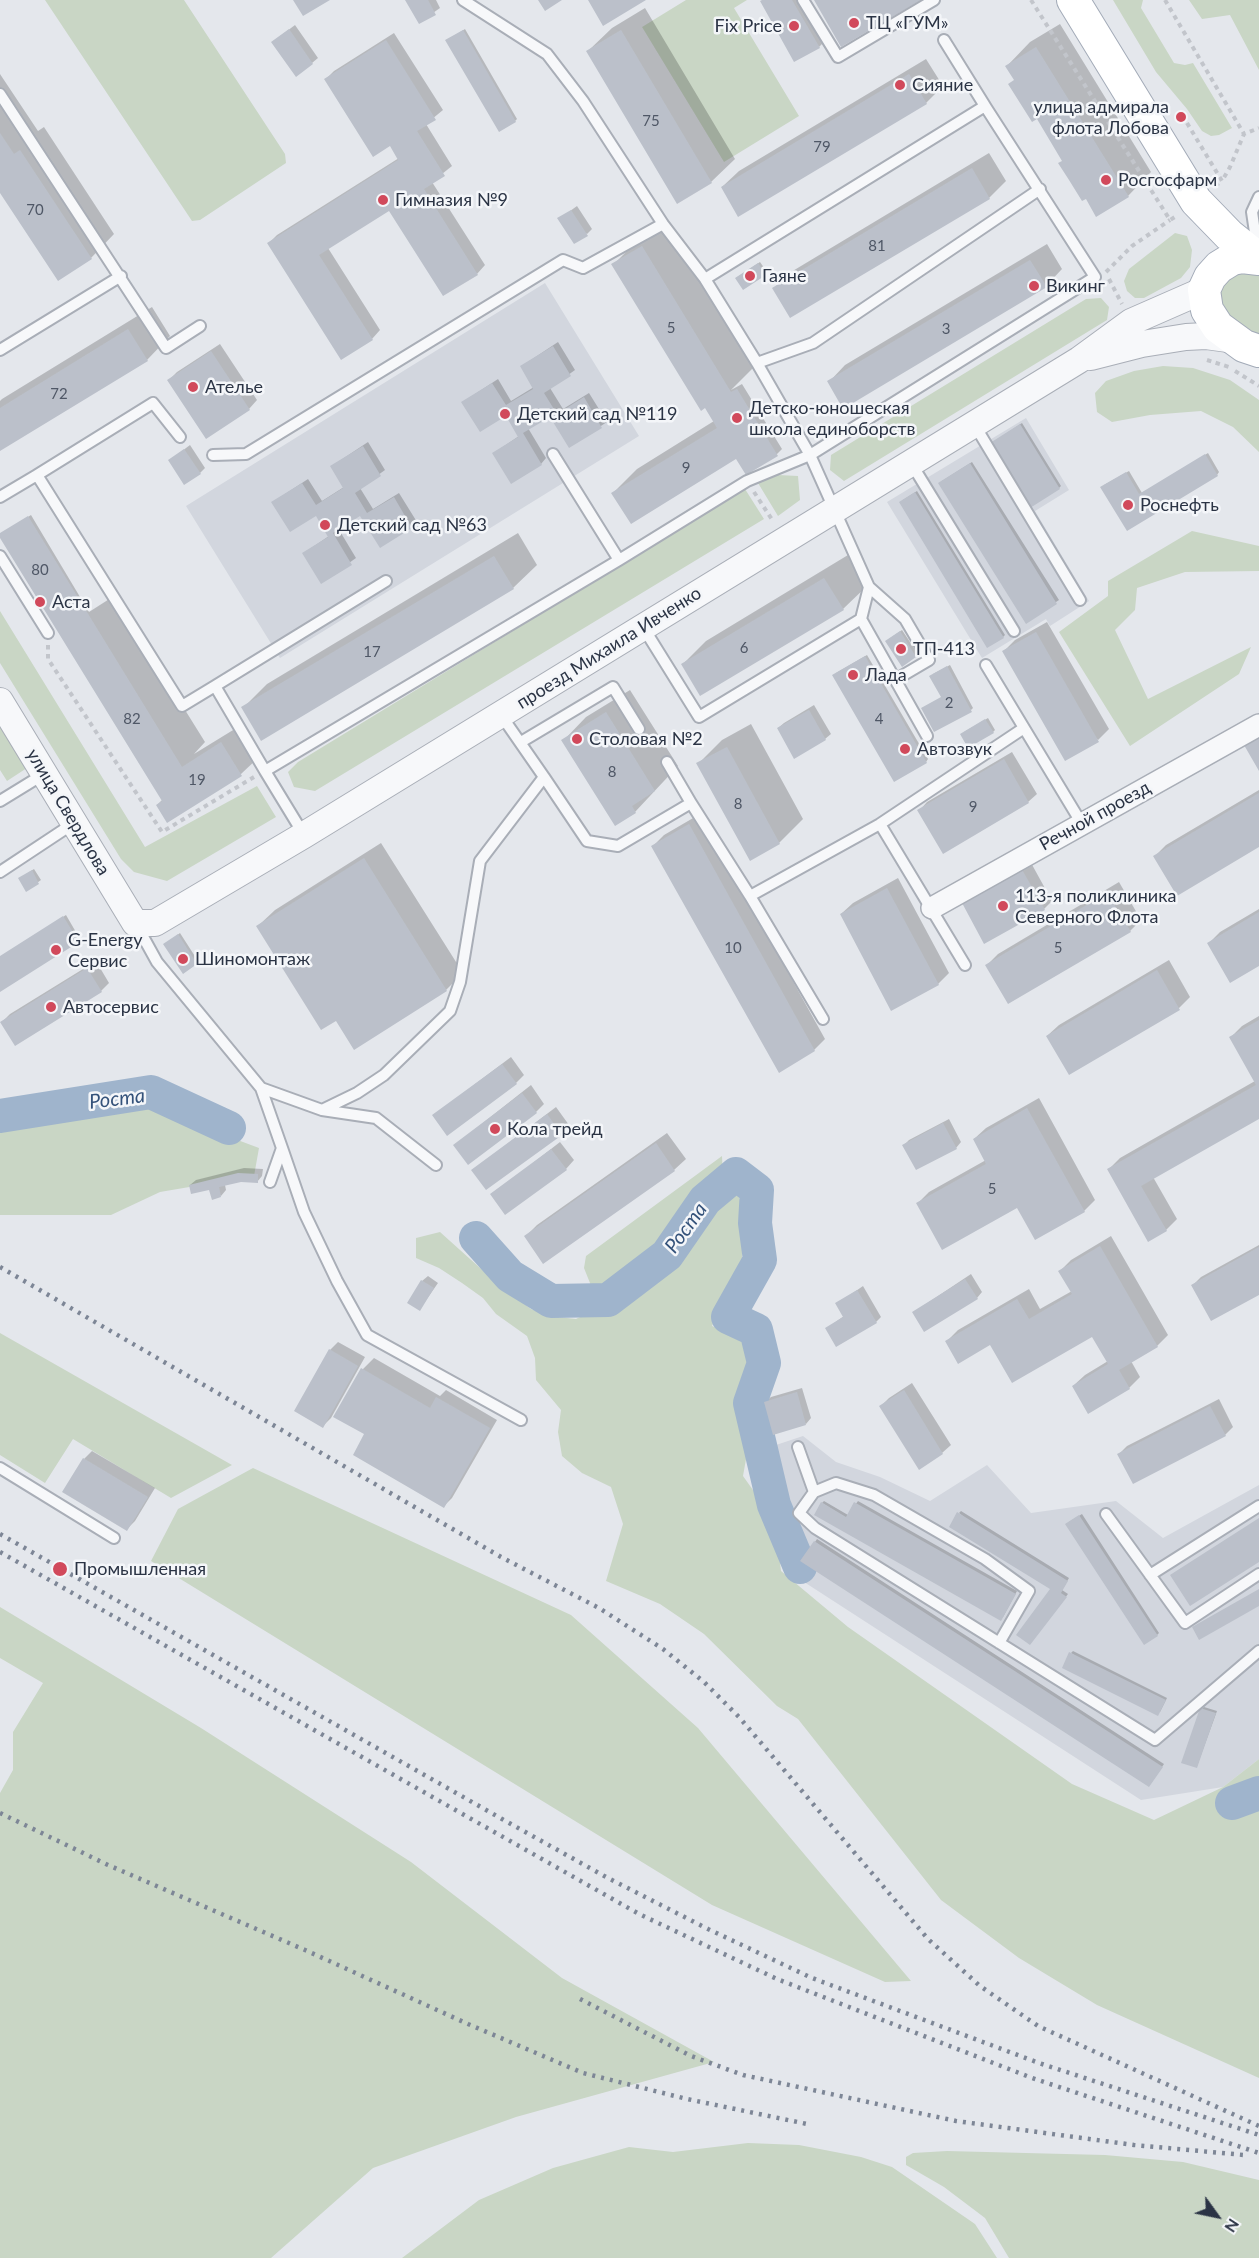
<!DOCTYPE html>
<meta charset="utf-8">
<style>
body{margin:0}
#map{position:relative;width:1259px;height:2258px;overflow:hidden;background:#e4e7ec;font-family:Lato,sans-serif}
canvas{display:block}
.north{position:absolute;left:1187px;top:2186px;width:60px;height:60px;-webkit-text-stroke:4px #f4f6f9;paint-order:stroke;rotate:123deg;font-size:16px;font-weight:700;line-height:24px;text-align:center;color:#2b3445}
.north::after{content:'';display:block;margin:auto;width:21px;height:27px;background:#2b3445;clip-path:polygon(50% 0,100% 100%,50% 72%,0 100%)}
</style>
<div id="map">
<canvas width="1259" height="2258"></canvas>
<div class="north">N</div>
</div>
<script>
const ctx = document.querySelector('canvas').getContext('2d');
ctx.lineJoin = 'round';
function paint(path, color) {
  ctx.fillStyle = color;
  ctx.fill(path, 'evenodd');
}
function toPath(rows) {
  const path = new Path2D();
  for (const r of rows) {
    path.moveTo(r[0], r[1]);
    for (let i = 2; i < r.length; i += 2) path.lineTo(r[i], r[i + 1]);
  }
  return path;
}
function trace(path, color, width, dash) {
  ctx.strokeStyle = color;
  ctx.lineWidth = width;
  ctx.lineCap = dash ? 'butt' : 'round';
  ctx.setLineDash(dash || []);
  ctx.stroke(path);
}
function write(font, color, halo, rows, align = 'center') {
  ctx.font = font + ' Lato,sans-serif';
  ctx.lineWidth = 5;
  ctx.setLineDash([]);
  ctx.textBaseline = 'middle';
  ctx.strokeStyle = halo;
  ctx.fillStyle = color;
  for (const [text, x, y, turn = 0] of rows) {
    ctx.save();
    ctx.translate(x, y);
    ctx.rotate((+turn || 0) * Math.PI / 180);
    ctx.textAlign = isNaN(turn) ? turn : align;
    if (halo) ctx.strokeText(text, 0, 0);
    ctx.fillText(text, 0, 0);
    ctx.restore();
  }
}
paint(toPath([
 [545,283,639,436,280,658,186,506],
 [1026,418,1069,490,1035,511,1089,601,1050,626,1046,619,982,658,887,502],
 [803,1436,836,1462,880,1477,930,1501,987,1465,1031,1513,1116,1501,1163,1538,1259,1485,1259,1759,1223,1787,1141,1800,784,1569,773,1446]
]), '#d2d6de');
paint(toPath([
 [45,0,184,0,285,154,286,163,200,220,192,221],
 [686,0,747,0,734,8,799,116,724,162,642,27],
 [1113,0,1143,0,1141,8,1174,63,1185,65,1193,63,1232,128,1219,135,1211,136,1202,131,1187,109,1156,72],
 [1189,0,1259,0,1259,70,1230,15,1202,19],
 [1175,233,1187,236,1192,250,1190,267,1181,278,1144,298,1135,298,1127,291,1124,281,1129,269],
 [1259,270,1259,340,1220,314,1219,287,1235,271],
 [1101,298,1109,307,1107,320,844,481,830,470,831,455,1086,299],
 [1163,366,1193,368,1230,380,1259,400,1259,452,1233,427,1201,411,1150,415,1112,422,1097,412,1095,393,1106,381,1134,371],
 [778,475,798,476,800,500,778,516,758,483],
 [745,489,764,519,315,791,294,787,288,772,298,762],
 [1192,531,1259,546,1259,571,1185,572,1137,588,1135,610,1115,630,1148,699,1251,647,1239,674,1130,746,1059,632,1108,596,1108,581],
 [0,611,145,847,257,786,276,817,167,881,134,872,121,859,0,663],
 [0,712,33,764,7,781,0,770],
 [120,1096,259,1148,254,1176,160,1192,111,1215,0,1215,0,1121],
 [722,1156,724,1203,738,1189,743,1218,742,1259,712,1326,745,1338,749,1369,740,1393,751,1431,743,1476,775,1521,781,1571,848,1627,1072,1784,1154,1820,1223,1787,1259,1759,1259,2078,1097,2005,1019,1958,941,1900,798,1719,777,1706,704,1634,660,1604,606,1581,623,1524,611,1487,582,1473,562,1456,558,1432,561,1410,536,1380,535,1358,527,1336,496,1314,483,1298,462,1283,439,1268,416,1258,416,1238,440,1232,499,1285,531,1309,549,1316,576,1319,588,1313,593,1303,592,1288,584,1268,586,1256],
 [0,1333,232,1465,171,1498,73,1439,45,1483,0,1455],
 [253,1468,571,1615,698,1728,911,1981,885,1982,712,1905,151,1561,178,1509],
 [0,1607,201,1728,411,1862,562,1978,714,2062,516,2117,373,2168,271,2258,0,2258,0,1793,13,1770,13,1732,43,1683,0,1658],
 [748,2143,799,2145,861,2157,892,2167,975,2224,997,2258,402,2258,479,2200,553,2168,629,2147,673,2152],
 [947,2151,1105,2155,1183,2162,1259,2180,1259,2258,1009,2258,985,2218,944,2187,906,2165,906,2157,913,2153]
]), '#c9d6c5');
paint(toPath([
 [407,0,436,0,440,8,420,22],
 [763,0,805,0,827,39,819,47],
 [645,8,735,159,711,182,588,51,612,28],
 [1060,24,1151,172,1128,196,1086,197,1007,66,1030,42],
 [295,25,318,58,312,63,279,37],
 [465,29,517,119,515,121,449,39],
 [394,33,443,110,426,124,452,166,432,182,485,265,477,274,390,209,328,248,380,330,372,339,269,243,277,235,399,158,390,144,326,79,334,71],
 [926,59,943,86,926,103,739,215,722,187,739,171],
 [0,74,38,131,44,127,114,234,91,258,0,190],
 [989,153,1006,181,989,198,791,316,774,288,791,272],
 [577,206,592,229,587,234,559,219],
 [666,223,754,367,731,390,742,384,782,449,777,454,736,457,613,493,637,469,714,421,613,265,637,241],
 [1047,244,1062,269,1046,286,829,382,845,365],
 [760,262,767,272,765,274,739,276],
 [152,307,170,336,147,360,0,450,0,401,2,399],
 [558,342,575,370,550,388,563,409,589,393,607,422,570,446,551,414,528,428,546,458,541,464,494,453,519,436,506,414,463,402,498,379,511,401,534,387,522,366],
 [220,344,257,400,249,409,206,437,169,380,177,372],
 [1022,423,1061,486,1059,488,992,443],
 [368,442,385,470,360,488,373,509,399,493,417,522,380,546,361,514,338,528,356,558,322,582,304,553,329,536,316,514,273,502,308,479,322,501,344,487,332,466],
 [190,445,205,468,200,473,170,460],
 [1208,453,1219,472,1217,475,1127,529,1104,485,1129,471,1142,493],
 [972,462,1059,600,1026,622,942,481],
 [917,491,1005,635,1003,637,903,500],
 [31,515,89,612,114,596,205,742,194,754,238,727,258,758,241,774,167,821,157,805,163,799,2,533],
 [518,533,537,565,513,588,243,708,267,684],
 [848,555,867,586,843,609,683,664,706,641],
 [1047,622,1109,729,1098,740,1004,651,1015,640],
 [902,630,918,654,902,664,889,639],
 [867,655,928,759,926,762,836,673],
 [950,665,973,708,971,710,943,697,933,674],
 [630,690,678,766,635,812,563,741,586,717],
 [814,705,831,734,825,739,778,728,784,723],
 [988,718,995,730,993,732,964,732],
 [751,724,803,819,779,843,751,859,698,764,722,740],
 [1012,752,1037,794,1028,802,919,811,927,802],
 [1259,790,1259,846,1155,856,1166,845],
 [700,814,825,1039,814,1050,653,846,664,835],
 [381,843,463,973,446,990,355,1048,337,1019,258,926,275,910],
 [1030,861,1052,901,1044,909,963,902],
 [34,869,41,880,27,890,23,876],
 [898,878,949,973,938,984,841,914,853,903],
 [1119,882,1141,920,1130,931,987,965,998,954],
 [1259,909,1259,964,1209,943,1220,932],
 [66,915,80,939,0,990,0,957],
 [180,933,198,961,196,963,168,942],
 [1169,960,1190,997,1179,1008,1069,1073,1047,1036,1059,1025],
 [96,961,109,983,101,991,2,1022,10,1014],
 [1259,1016,1259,1117,1153,1177,1177,1219,1166,1230,1109,1169,1120,1158,1255,1081,1231,1037,1242,1026],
 [511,1057,524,1075,516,1083,434,1115],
 [531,1085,544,1104,536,1112,455,1145],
 [1039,1098,1095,1200,1084,1211,1018,1206,918,1203,929,1192,986,1160,974,1139,986,1128],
 [556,1107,569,1125,487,1188,473,1170],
 [949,1119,961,1142,956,1148,904,1145,909,1140],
 [667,1133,686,1159,674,1170,544,1262,526,1236,537,1225],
 [560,1142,574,1160,566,1169,492,1195],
 [244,1168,263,1169,262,1176,257,1182,241,1181,225,1185,226,1190,221,1196,210,1189,190,1185,196,1180],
 [1111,1236,1168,1335,1157,1346,1131,1361,1140,1377,1129,1388,1073,1386,1085,1375,1108,1361,1093,1335,990,1343,946,1342,958,1330,1029,1289,1040,1309,1072,1291,1060,1271,1071,1260],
 [1259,1245,1259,1294,1193,1285,1201,1277],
 [971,1274,982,1292,977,1298,914,1312],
 [428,1276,438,1283,420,1309,422,1281],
 [863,1286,881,1317,876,1322,827,1328,844,1316,837,1304],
 [338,1342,365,1357,331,1418,323,1426,330,1350],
 [374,1358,440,1396,446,1390,497,1420,452,1498,444,1506,366,1434,363,1369],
 [912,1383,951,1445,942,1453,881,1406,889,1398],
 [802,1388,811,1418,806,1424,765,1402,771,1397],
 [1219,1399,1233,1427,1225,1435,1119,1454,1127,1446],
 [92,1451,155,1488,135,1521,127,1529,84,1459],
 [824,1501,848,1515,858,1501,1017,1591,1003,1617,822,1503],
 [961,1511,1069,1578,1062,1590,1068,1594,1032,1641,1053,1589,959,1513],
 [1082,1514,1159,1633,1157,1635,1069,1522],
 [817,1539,1164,1764,1151,1783,815,1542],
 [1073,1651,1167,1698,1160,1712,1071,1653],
 [1204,1707,1217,1711,1197,1766,1202,1709]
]), '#0003');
trace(toPath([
 [0,1116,151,1092,229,1128],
 [476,1238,510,1276,551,1301,608,1300,667,1255,705,1200,736,1174,757,1190,755,1223,760,1260,728,1317,756,1330,764,1363,750,1403,774,1505,800,1567],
 [1232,1803,1259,1793]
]), '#9fb4cc', 34);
paint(toPath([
 [293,0,330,0,303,16],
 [405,0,428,0,436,15,419,24],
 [538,0,562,0,545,11],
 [588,0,646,0,603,26],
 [762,0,792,0,820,48,794,62,760,1],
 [814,0,921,0,841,47],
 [289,29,313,64,296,77,271,42],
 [463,30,516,122,499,132,445,40],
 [621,30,712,183,677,204,586,51],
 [386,40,436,120,417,131,445,176,424,189,478,275,443,296,389,211,319,255,373,340,341,360,267,243,398,160,390,146,373,157,324,79],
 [1036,47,1129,197,1096,217,1086,199,1082,201,1069,180,1058,163,1062,161,1037,119,1032,122,1008,84,1014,80,1005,66],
 [909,74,927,104,738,217,721,187],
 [0,133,14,154,20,150,92,259,58,281,0,193],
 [972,168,990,199,790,318,772,288],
 [571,210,588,236,574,244,557,218],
 [642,246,731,392,737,389,778,456,746,475,736,459,631,524,611,493,717,428,705,408,701,411,611,264],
 [1030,260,1047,287,843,409,827,381],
 [758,263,766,275,743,290,735,278],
 [128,329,148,361,0,451,0,408],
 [553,346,571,376,544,393,557,414,584,397,602,428,569,448,550,417,523,433,542,465,511,484,492,453,518,437,506,416,480,432,461,402,492,383,506,405,533,389,520,366],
 [211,351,250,410,206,439,167,380],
 [1020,424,1060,489,1030,508,990,443],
 [363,446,381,476,355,493,367,513,394,497,412,528,380,548,360,516,333,533,352,565,321,584,302,553,328,537,316,516,290,532,271,502,302,483,316,505,343,488,330,466],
 [184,449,201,474,184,485,168,460],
 [1205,454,1218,476,1127,531,1100,487,1126,472,1139,494],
 [970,463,1057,604,1026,624,938,483],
 [915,492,1004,638,987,648,899,502],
 [28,516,182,767,221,742,242,776,167,823,156,805,162,801,0,538,0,533],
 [494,556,514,589,261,741,241,707],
 [824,578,844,610,700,696,681,664],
 [900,631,916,657,902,667,885,641],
 [1036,632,1099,742,1065,761,1002,651],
 [865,656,927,763,894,782,832,675],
 [947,666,972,712,934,732,921,708,941,697,929,676],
 [809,710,826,740,794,759,777,728],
 [606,712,655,791,632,806,636,813,615,826,561,740],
 [985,719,994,733,968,748,960,734],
 [1259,736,1259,771,1244,745],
 [727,747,780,844,750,861,696,763],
 [1004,759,1029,803,943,854,917,810],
 [1259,793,1259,847,1177,896,1153,856],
 [689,824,815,1051,779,1073,651,846],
 [364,858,447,991,354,1050,336,1021,321,1030,256,926],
 [1021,868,1045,910,984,944,961,901],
 [32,870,39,884,26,892,18,878],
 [887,888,939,985,891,1011,840,914],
 [1107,893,1131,932,1008,1004,985,965],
 [1259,912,1259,966,1230,983,1207,943],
 [63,916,79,942,0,992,0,956],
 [178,934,197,964,183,974,163,944],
 [87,968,102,992,15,1046,0,1022],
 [1157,970,1180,1010,1069,1075,1046,1036],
 [1259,1020,1259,1119,1141,1186,1167,1231,1148,1242,1107,1169,1256,1085,1229,1037],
 [502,1064,517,1084,447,1136,432,1115],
 [522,1093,537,1113,468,1165,453,1145],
 [1027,1108,1085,1212,1035,1240,1017,1208,942,1250,916,1203,986,1164,973,1139],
 [547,1114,562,1135,486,1190,471,1170],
 [943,1123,957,1149,916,1170,902,1145],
 [656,1143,675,1171,543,1264,524,1236],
 [551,1149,567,1170,505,1215,490,1194],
 [238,1173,258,1174,258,1183,241,1182,219,1187,221,1197,212,1200,209,1190,191,1194,189,1185],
 [1100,1246,1158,1347,1119,1370,1130,1389,1088,1414,1072,1386,1108,1364,1092,1337,1012,1383,990,1345,958,1364,945,1341,1017,1299,1029,1319,1072,1294,1058,1271],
 [1259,1247,1259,1295,1211,1321,1191,1285],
 [965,1279,978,1299,924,1332,912,1312],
 [421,1280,434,1288,420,1311,407,1303],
 [857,1290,877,1323,836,1347,825,1328,843,1317,835,1303],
 [329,1349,358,1366,323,1428,294,1411],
 [361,1368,430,1408,436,1397,490,1428,444,1508,353,1455,364,1434,333,1417],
 [904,1390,943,1454,919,1470,879,1406],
 [797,1392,806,1425,773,1435,764,1402],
 [1210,1406,1226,1436,1133,1484,1117,1454],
 [83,1458,148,1497,127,1531,62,1492],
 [821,1502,846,1517,854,1502,1016,1594,1001,1621,814,1515],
 [957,1512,1068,1581,1061,1593,1067,1597,1030,1645,1016,1635,1050,1589,949,1527],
 [1079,1515,1158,1636,1144,1645,1065,1524],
 [1259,1518,1259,1562,1190,1606,1170,1575],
 [814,1541,1163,1767,1149,1787,800,1561],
 [1259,1589,1259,1606,1199,1640,1192,1627],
 [1069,1652,1166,1700,1158,1716,1062,1668],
 [1200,1708,1216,1713,1197,1768,1181,1763]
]), '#bbc0ca');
const service = toPath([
 [463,0,547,54,583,101,663,224,705,279,757,363,810,455,1095,277,985,106,705,279],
 [803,0,838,57,934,0],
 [944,40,985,106],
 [0,94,166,348,200,326],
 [1259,197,1252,212,1256,239,1259,245],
 [0,350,121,276],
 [757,363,813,343,1040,189],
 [974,424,1080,600],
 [553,454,619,560],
 [213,455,246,454,563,260,583,268,663,224],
 [911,463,1014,631],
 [37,475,153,403,180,437],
 [0,497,37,475,182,706,215,686,265,771,619,560,747,481,810,455,869,587,861,619,927,736],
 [0,556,48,633],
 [869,587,905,619,929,660,895,680],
 [643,627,699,717,861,619],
 [986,665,1082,824],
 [215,686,386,581],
 [521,742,613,687,639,729],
 [667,762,691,803],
 [265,771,304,835],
 [544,777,587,841,618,846,691,803,750,896,823,1019],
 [0,801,44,774],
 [880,824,1024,728],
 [0,872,74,823],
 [750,896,880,824,965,965],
 [136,924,157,962,261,1088,322,1110,376,1118,436,1165],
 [261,1088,282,1148,270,1182],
 [322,1110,357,1093,384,1075,450,1011,460,982,480,861,544,777,501,715],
 [282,1148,304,1212,337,1281,367,1335,521,1420],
 [798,1447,814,1492,799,1513,815,1528,1155,1740,1259,1651],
 [0,1468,114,1538],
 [814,1492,836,1483,874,1495,985,1559,1029,1591,999,1643],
 [1106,1514,1185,1623,1259,1574],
 [1150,1575,1259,1506]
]);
const minor = toPath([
 [932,908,1259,725]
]);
const tertiary = toPath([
 [1091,357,1142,344,1186,337,1206,336,1235,340],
 [0,701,135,923,155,923,304,835,1079,360,1131,322,1204,290]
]);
const primary = toPath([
 [1073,0,1196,201,1229,235,1259,259],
 [1259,259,1242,257,1232,259,1219,267,1210,277,1204,290,1207,310,1218,327,1244,346,1259,351]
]);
trace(service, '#a9aeb7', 14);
trace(minor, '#a9aeb7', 24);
trace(tertiary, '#a9aeb7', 28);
trace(primary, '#a3abb8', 34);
trace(toPath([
 [1031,0,1170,220,1178,215],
 [1165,0,1244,134],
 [1187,123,1222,181,1230,167,1244,134,1259,128],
 [1215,186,1222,181],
 [1106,272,1132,246,1170,220],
 [1109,279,1122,304],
 [1207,360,1229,367],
 [1235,371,1259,386],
 [754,492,773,521],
 [48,645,48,659,162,832,254,777]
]), '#c2c5cb', 4, [4.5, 4.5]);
trace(service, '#f7f8fa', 10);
trace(minor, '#f7f8fa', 21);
trace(tertiary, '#f7f8fa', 26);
trace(primary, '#fff', 32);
trace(toPath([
 [0,1267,501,1557,599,1608,663,1649,704,1682,739,1717,928,1939,980,1986,1038,2026,1259,2126],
 [0,1534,502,1819,606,1877,708,1929,812,1978,1039,2063,1259,2135],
 [0,1552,639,1914,777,1979,1032,2078,1259,2153],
 [0,1813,108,1865,305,1950,468,2024,583,2073,687,2099,807,2124],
 [580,1999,691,2056,743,2075,956,2121,1134,2145,1244,2155]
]), '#7d8696', 4.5, [3, 6]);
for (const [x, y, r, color] of [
 [854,23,6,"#d1495b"],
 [794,26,6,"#d1495b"],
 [900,85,6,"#d1495b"],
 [1181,117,6,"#d1495b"],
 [1106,180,6,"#d1495b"],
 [383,200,6,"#d1495b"],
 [750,276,6,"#d1495b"],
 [1034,286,6,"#d1495b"],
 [193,387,6,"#d1495b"],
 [505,414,6,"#d1495b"],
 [737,418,6,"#d1495b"],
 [1128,505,6,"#d1495b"],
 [325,525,6,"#d1495b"],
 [40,602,6,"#d1495b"],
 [901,649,6,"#d1495b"],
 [853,675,6,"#d1495b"],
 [577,739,6,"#d1495b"],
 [905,749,6,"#d1495b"],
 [1003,906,6,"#d1495b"],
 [56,950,6,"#d1495b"],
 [183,959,6,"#d1495b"],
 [51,1007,6,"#d1495b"],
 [495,1129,6,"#d1495b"],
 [60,1569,8,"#d1495b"]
]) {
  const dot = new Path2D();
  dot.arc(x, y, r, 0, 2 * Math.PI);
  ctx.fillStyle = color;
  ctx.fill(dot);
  trace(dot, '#f4f6f9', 2);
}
write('15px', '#4f5766', null, [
 ["75",651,121],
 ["79",822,147],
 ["70",35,210],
 ["81",877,246],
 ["5",671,328],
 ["3",946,329],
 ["72",59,394],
 ["9",686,468],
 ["80",40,570],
 ["6",744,648],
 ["17",372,652],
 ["2",949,703],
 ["82",132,719],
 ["4",879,719],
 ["8",612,772],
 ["19",197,780],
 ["8",738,804],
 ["9",973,807],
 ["10",733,948],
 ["5",1058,948],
 ["5",992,1189]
]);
write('18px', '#2b3445', '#f4f6f9', [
 ["ТЦ «ГУМ»",866,23],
 ["Fix Price",782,26,"right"],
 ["Сияние",912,85],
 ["улица адмирала",1169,107,"right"],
 ["флота Лобова",1169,128,"right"],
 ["Росгосфарм",1118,180],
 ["Гимназия №9",395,200],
 ["Гаяне",762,276],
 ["Викинг",1046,286],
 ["Ателье",205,387],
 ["Детско-юношеская",749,408],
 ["школа единоборств",749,429],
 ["Детский сад №119",517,414],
 ["Роснефть",1140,505],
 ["Детский сад №63",337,525],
 ["Аста",52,602],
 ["ТП-413",913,649],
 ["Лада",865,675],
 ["Столовая №2",589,739],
 ["Автозвук",917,749],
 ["113-я поликлиника",1015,896],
 ["Северного Флота",1015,917],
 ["G-Energy",68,940],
 ["Сервис",68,961],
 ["Шиномонтаж",195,959],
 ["Автосервис",63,1007],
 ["Кола трейд",507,1129],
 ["Промышленная",74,1569]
], 'left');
write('18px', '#2b3445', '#f4f6f9', [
 ["проезд Михаила Ивченко",609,648,-32],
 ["улица Свердлова",68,812,59],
 ["Речной проезд",1095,816,-29]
]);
write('italic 20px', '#34527a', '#f4f6f9', [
 ["Роста",117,1099,-7],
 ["Роста",686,1228,-54]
]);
</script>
